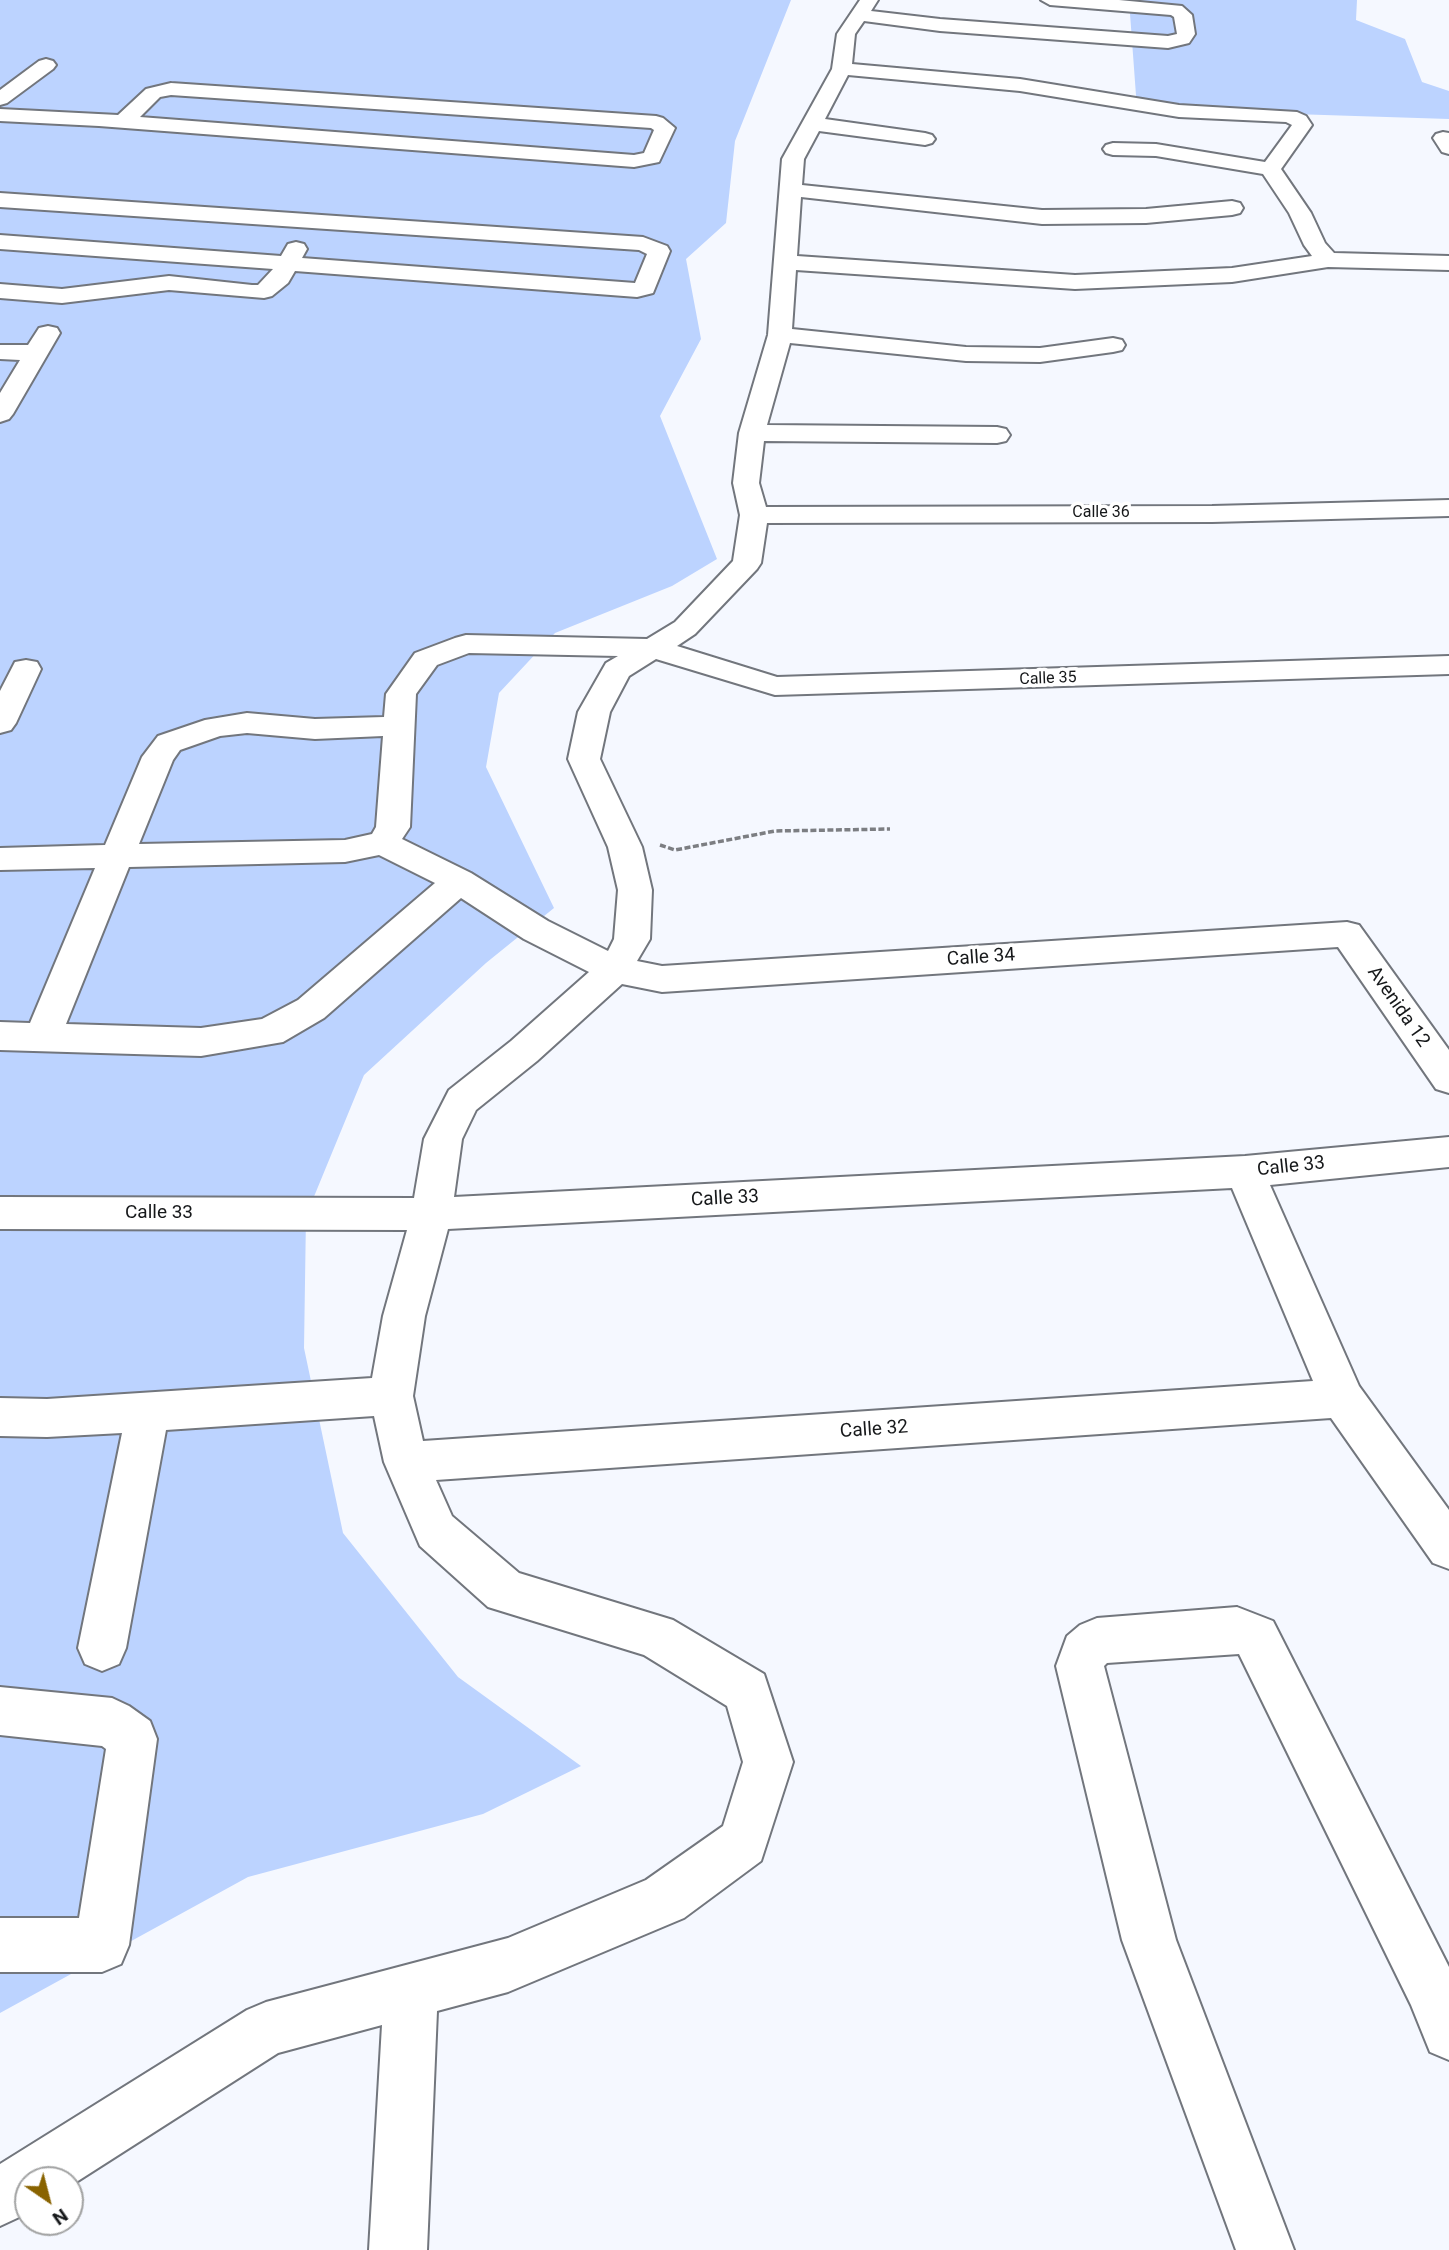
<!DOCTYPE html>
<style>
body{margin:0}
#map{position:relative;width:1449px;height:2250px;overflow:hidden;background:#f5f8ff;font-family:Roboto,sans-serif}
canvas{display:block}
.north{position:absolute;left:14px;top:2166px;width:70px;height:70px;box-sizing:border-box;background:#fff;border:2px solid #a2a3a3;border-radius:50%;rotate:145deg;font-size:19px;font-weight:700;line-height:28px;text-align:center;color:#16181a}
.north::after{content:'';display:block;margin:auto;width:24px;height:32px;background:#896300;clip-path:polygon(50% 0,100% 100%,50% 72%,0 100%)}
</style>
<div id="map">
<canvas width="1449" height="2250"></canvas>
<div class="north">N</div>
</div>
<script>
const ctx = document.querySelector('canvas').getContext('2d');
ctx.lineJoin = 'round';
function paint(path, color) {
  ctx.fillStyle = color;
  ctx.fill(path, 'evenodd');
}
function toPath(rows) {
  const path = new Path2D();
  for (const r of rows) {
    path.moveTo(r[0], r[1]);
    for (let i = 2; i < r.length; i += 2) path.lineTo(r[i], r[i + 1]);
  }
  return path;
}
function trace(path, color, width, dash) {
  ctx.strokeStyle = color;
  ctx.lineWidth = width;
  ctx.lineCap = dash ? 'butt' : 'round';
  ctx.setLineDash(dash || []);
  ctx.stroke(path);
}
function write(font, color, halo, rows, align = 'center') {
  ctx.font = font + ' Roboto,sans-serif';
  ctx.lineWidth = 7;
  ctx.setLineDash([]);
  ctx.textBaseline = 'middle';
  ctx.strokeStyle = halo;
  ctx.fillStyle = color;
  for (const [text, x, y, turn = 0] of rows) {
    ctx.save();
    ctx.translate(x, y);
    ctx.rotate((+turn || 0) * Math.PI / 180);
    ctx.textAlign = isNaN(turn) ? turn : align;
    if (halo) ctx.strokeText(text, 0, 0);
    ctx.fillText(text, 0, 0);
    ctx.restore();
  }
}
paint(toPath([
 [0,0,791,0,735,141,726,223,686,259,701,339,660,416,717,559,672,586,555,633,499,693,486,767,554,908,486,963,364,1075,306,1216,304,1348,343,1533,458,1677,581,1766,483,1814,248,1877,0,2013],
 [1129,0,1357,0,1356,20,1405,39,1422,82,1449,91,1449,119,1137,109]
]), '#bcd3ff');
const minor = toPath([
 [860,0,878,0,871,11,940,19,1168,36,1177,34,1174,17,1171,15,1050,5,1041,0,1119,0,1182,6,1192,15,1195,34,1189,43,1168,48,940,31,864,21,855,34,852,64,1020,79,1179,105,1297,112,1306,116,1312,125,1281,169,1311,213,1325,243,1334,253,1449,256,1449,270,1328,267,1232,282,1075,289,796,270,792,329,966,347,1040,348,1113,338,1122,340,1125,345,1122,350,1113,352,1040,362,966,361,790,343,767,425,997,427,1006,429,1010,435,1006,441,997,443,764,441,759,483,766,507,1212,506,1449,500,1449,516,1212,522,767,523,761,563,757,569,695,634,677,646,777,677,1449,656,1449,674,775,695,656,659,629,676,610,712,600,759,642,847,652,890,650,939,637,961,662,966,1347,922,1359,925,1449,1050,1449,1093,1436,1089,1338,947,662,992,622,984,537,1061,476,1110,462,1139,454,1197,1245,1156,1449,1137,1449,1167,1270,1185,1359,1386,1449,1510,1449,1569,1433,1563,1331,1418,436,1480,452,1516,519,1573,673,1620,764,1674,793,1762,761,1861,684,1918,508,1992,437,2011,427,2250,369,2250,382,2025,278,2053,70,2186,70,2180,28,2180,28,2213,0,2226,0,2164,247,2010,266,2002,508,1938,646,1880,723,1826,743,1762,727,1706,644,1655,488,1607,420,1546,384,1462,374,1416,166,1430,126,1648,119,1664,102,1671,85,1664,78,1648,122,1433,47,1437,0,1436,0,1398,47,1399,372,1378,383,1316,407,1230,0,1229,0,1197,414,1198,424,1139,449,1090,511,1041,589,972,524,939,461,898,324,1018,283,1042,201,1056,0,1050,0,1022,30,1023,95,868,0,870,0,848,105,845,142,757,158,736,205,720,247,713,315,719,384,717,386,694,415,653,455,638,466,635,647,639,675,622,733,561,740,515,733,483,739,433,768,335,782,159,832,69,837,34,860,0],
 [848,75,1020,91,1179,117,1286,122,1292,125,1265,162,1156,144,1113,143,1106,145,1103,149,1106,153,1113,155,1156,156,1263,174,1289,213,1304,245,1312,256,1232,268,1075,275,797,256,801,197,1042,224,1146,223,1232,215,1240,213,1243,208,1240,203,1232,201,1146,209,1042,210,802,185,804,159,819,131,925,145,932,143,935,139,932,135,925,133,825,119,848,75],
 [469,653,618,656,606,663,578,712,568,759,608,847,618,890,614,939,608,951,548,921,471,873,402,839,410,827,416,694,437,665,469,653],
 [247,733,315,739,383,736,376,827,372,834,345,840,139,844,173,760,180,750,220,736,247,733],
 [379,855,435,883,298,1000,262,1019,201,1028,66,1024,129,867,345,862,379,855],
 [1232,1188,1313,1381,423,1441,413,1396,425,1316,448,1229,1232,1188],
 [46,59,53,61,56,65,53,69,7,103,0,105,0,90,39,61,46,59],
 [171,83,656,116,663,118,675,128,659,162,634,167,99,126,0,121,0,109,118,115,146,89,171,83],
 [171,95,651,128,654,130,644,153,634,155,140,117,160,97,171,95],
 [1443,132,1449,133,1449,154,1442,152,1433,138,1436,134,1443,132],
 [0,193,643,237,667,246,670,251,653,293,637,297,295,271,288,283,272,296,264,298,169,290,62,303,0,298,0,284,62,289,169,276,252,285,258,285,273,269,0,249,0,235,281,256,288,244,296,242,304,244,307,249,302,258,635,283,647,254,639,250,0,207,0,193],
 [48,326,57,328,60,333,13,414,9,419,0,422,0,393,20,360,0,359,0,345,28,345,39,328,48,326],
 [26,660,37,662,41,669,16,723,11,730,0,733,0,691,15,662,26,660],
 [1237,1607,1273,1621,1449,1967,1449,2060,1430,2052,1411,2005,1239,1654,1107,1663,1104,1666,1176,1940,1294,2250,1236,2250,1122,1940,1056,1666,1067,1636,1080,1625,1097,1618,1237,1607],
 [0,1687,112,1698,129,1706,150,1721,157,1739,129,1945,121,1964,102,1972,0,1972,0,1918,79,1918,106,1749,102,1746,0,1735,0,1687]
]);
trace(minor, '#72767d', 4);
trace(toPath([
 [660,845,675,850,775,831,890,829]
]), '#7c7e82', 3.5, [6, 2.5]);
paint(minor, '#fff');
write('16px', '#16181a', '#fff', [
 ["Calle 36",1101,513],
 ["Calle 35",1048,679,-2]
]);
write('19px', '#16181a', '#fff', [
 ["Calle 34",981,958,-4],
 ["Avenida 12",1398,1007,55],
 ["Calle 33",1291,1167,-6],
 ["Calle 33",725,1199,-3],
 ["Calle 33",159,1213],
 ["Calle 32",874,1430,-4]
]);
</script>
